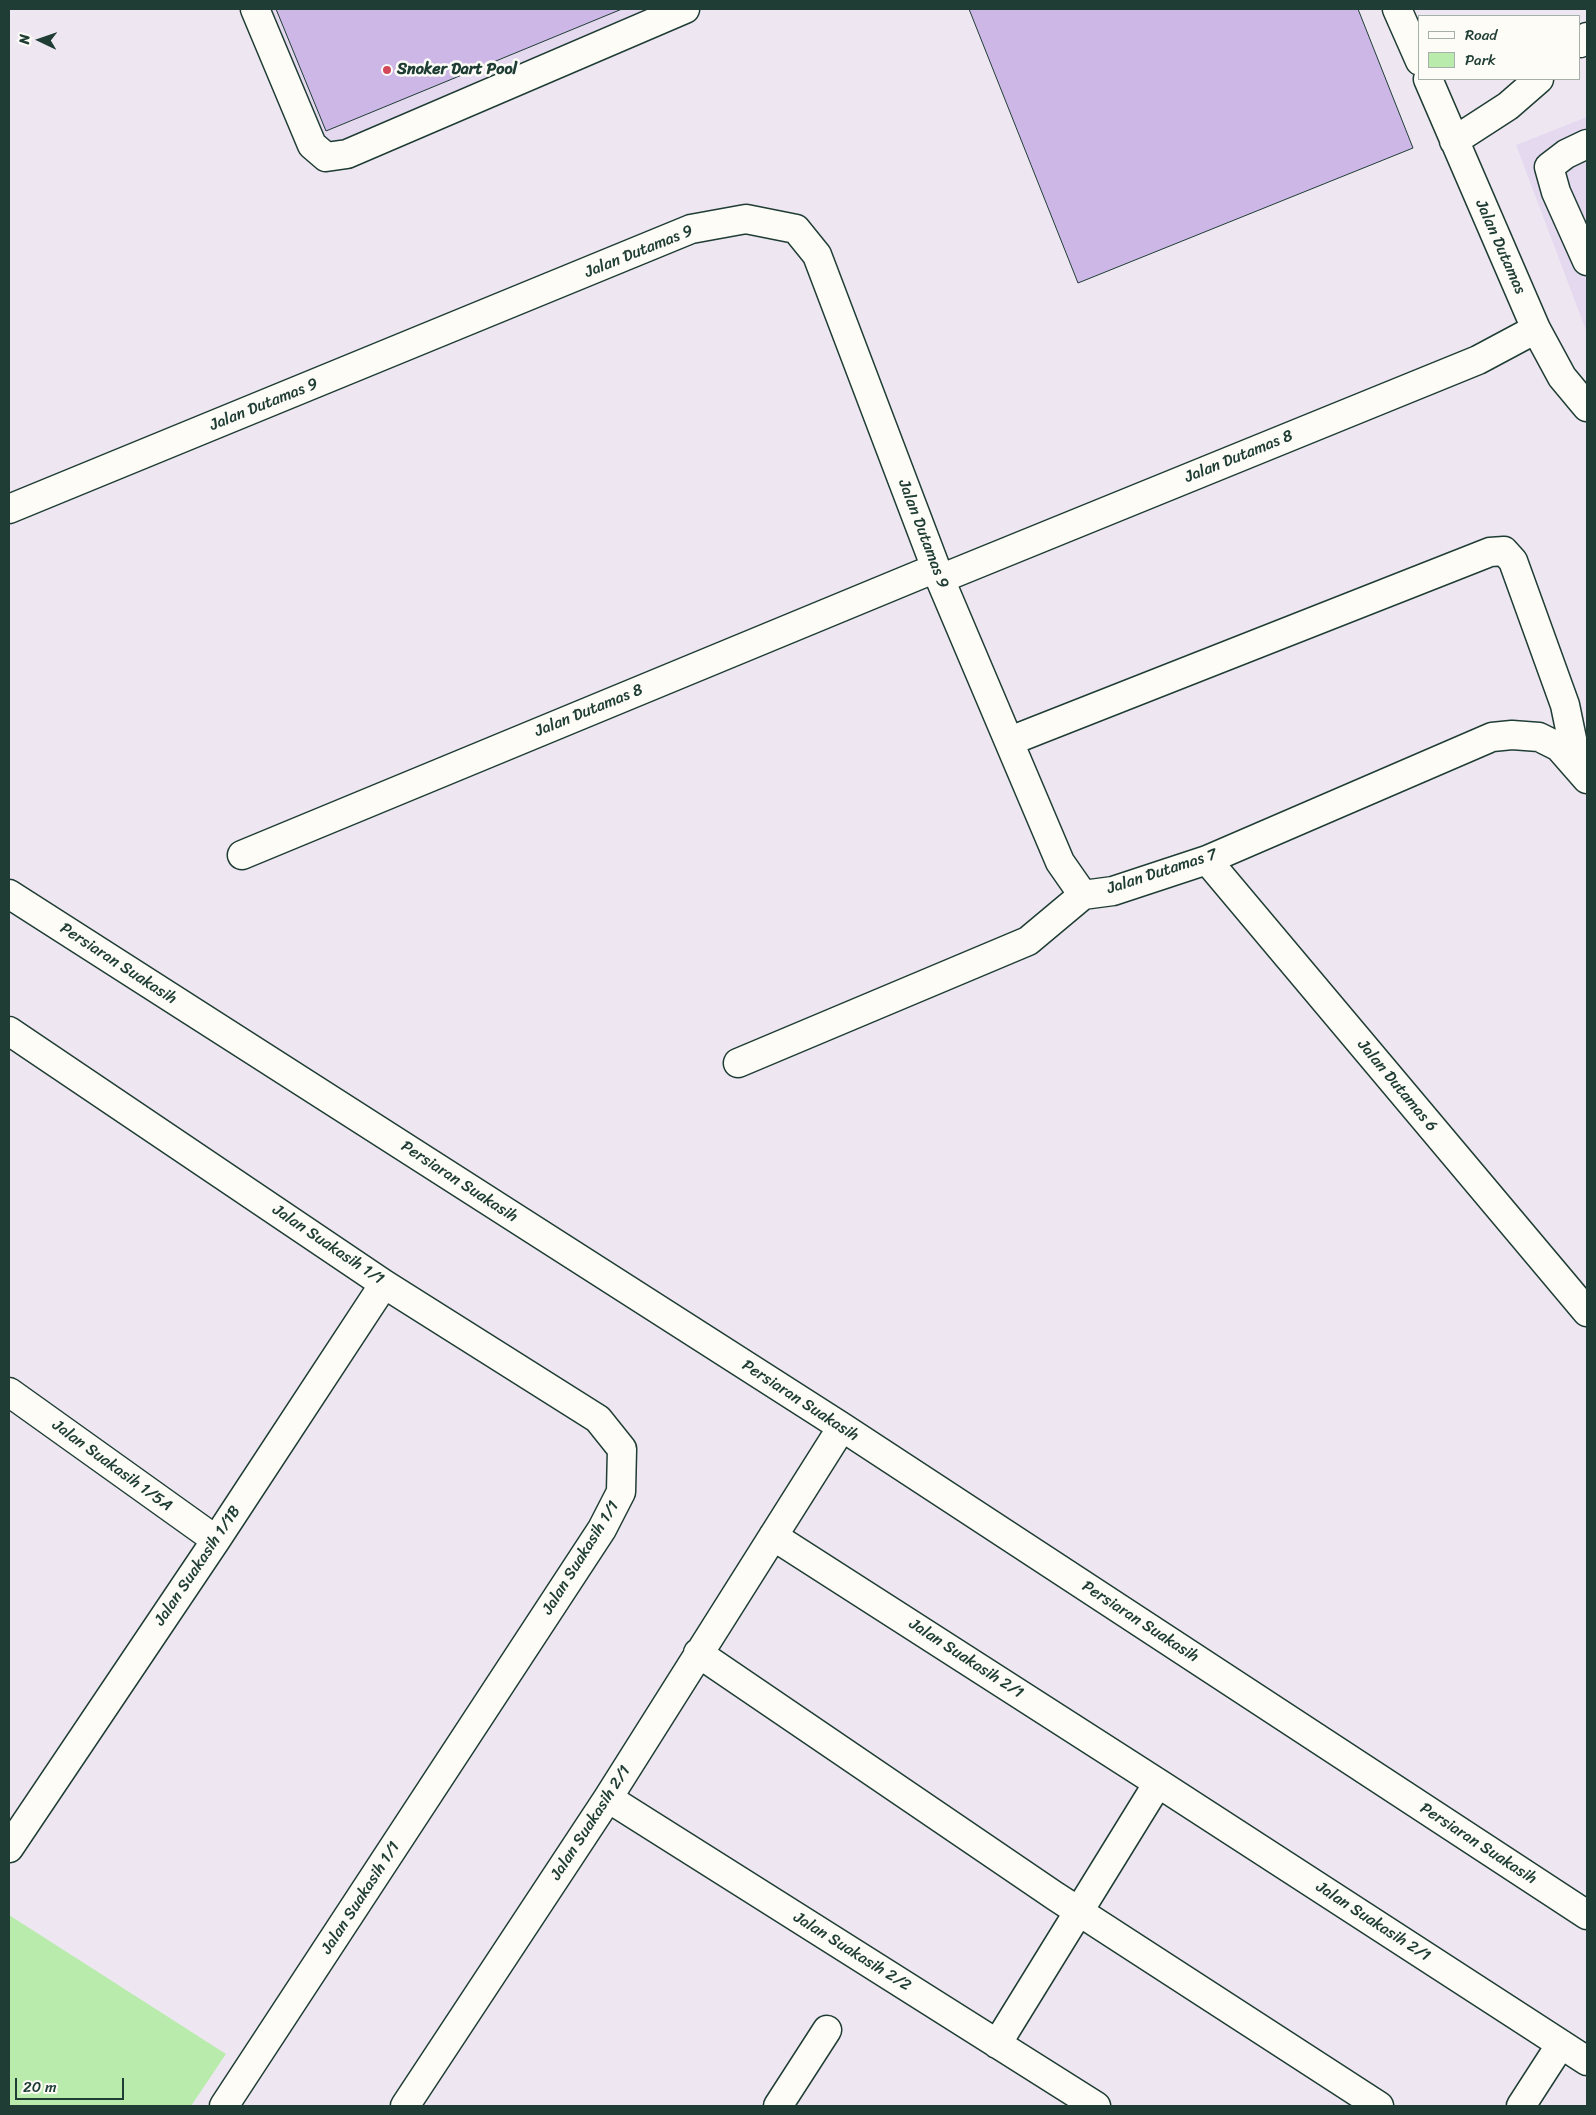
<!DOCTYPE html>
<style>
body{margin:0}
#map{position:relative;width:1596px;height:2115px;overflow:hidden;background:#eee7f2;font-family:Sriracha,sans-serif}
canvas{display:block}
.frame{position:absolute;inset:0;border:10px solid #1f3d34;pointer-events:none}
.legend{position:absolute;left:1418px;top:15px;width:162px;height:65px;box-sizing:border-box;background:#fdfcf7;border:1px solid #a4b0a9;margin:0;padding:6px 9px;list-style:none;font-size:15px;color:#1f3d34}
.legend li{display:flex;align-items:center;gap:10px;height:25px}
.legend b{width:25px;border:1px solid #a4b0a9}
.north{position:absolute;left:15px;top:15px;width:50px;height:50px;-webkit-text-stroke:4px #fdfcf7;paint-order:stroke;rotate:273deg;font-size:14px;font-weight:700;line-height:20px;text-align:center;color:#1f3d34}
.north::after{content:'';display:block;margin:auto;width:18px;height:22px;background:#1f3d34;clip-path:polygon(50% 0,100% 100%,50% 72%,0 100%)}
.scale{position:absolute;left:15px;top:2078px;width:109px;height:22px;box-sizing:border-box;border:2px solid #1f3d34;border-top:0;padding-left:6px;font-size:15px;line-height:18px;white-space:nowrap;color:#1f3d34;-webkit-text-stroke:4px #fdfcf7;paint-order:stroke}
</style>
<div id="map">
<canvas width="1596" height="2115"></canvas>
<div class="frame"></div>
<ul class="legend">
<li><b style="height:6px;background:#fdfcf7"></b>Road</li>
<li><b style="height:14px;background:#b9ecac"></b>Park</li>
</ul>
<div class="north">N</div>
<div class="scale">20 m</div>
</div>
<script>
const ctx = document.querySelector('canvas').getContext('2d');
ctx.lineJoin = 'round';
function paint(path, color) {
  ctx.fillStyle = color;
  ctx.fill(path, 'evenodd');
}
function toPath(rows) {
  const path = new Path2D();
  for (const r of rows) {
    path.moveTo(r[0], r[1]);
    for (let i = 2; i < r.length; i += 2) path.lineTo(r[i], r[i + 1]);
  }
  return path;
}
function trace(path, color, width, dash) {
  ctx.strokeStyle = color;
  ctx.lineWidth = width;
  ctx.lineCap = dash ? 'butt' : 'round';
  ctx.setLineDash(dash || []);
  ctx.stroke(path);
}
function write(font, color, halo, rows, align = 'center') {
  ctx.font = font + ' Sriracha,sans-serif';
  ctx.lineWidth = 5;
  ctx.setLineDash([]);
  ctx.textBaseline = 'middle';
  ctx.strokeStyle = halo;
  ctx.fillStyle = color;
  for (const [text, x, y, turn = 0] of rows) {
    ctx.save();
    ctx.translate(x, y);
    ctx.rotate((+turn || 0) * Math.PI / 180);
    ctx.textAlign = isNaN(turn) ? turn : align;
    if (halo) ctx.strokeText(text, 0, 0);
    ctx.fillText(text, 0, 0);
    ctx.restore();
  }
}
paint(toPath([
 [268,9,656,9,326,148],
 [1587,117,1587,333,1516,145]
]), '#e4d9ef');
paint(toPath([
 [9,1915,226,2054,191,2106,9,2106]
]), '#b9ecac');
const building = toPath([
 [276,9,622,9,326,131,276,9],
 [969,9,1358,9,1413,148,1078,283,969,9]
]);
paint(building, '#ccb7e7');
trace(building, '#1f3d34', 1);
const minor = toPath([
 [255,9,312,145,326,157,347,154,685,9],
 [1397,9,1420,61],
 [1580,43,1587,37],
 [1428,79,1536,329,1562,377,1587,407],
 [1454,141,1508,106,1539,79],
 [1587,144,1566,154,1549,167,1556,192,1587,261],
 [9,509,691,229,746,219,796,229,817,255,940,579,1060,862,1083,895],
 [940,579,1478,360,1536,329],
 [1010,741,1490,552,1504,551,1513,561,1565,705,1578,768],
 [242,855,936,568],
 [1207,860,1587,1312],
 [9,894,842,1427,1587,1915],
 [9,1031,384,1284,598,1419,622,1449,621,1492,602,1529,224,2106],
 [738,1063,1028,941,1083,895,1113,891,1207,860,1492,737,1512,735,1539,737,1559,747,1587,779],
 [9,1392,216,1540],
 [773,1536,1158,1783,997,2044],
 [698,1653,1055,1896,1379,2106],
 [1158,1783,1587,2061],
 [608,1798,1096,2106],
 [9,1848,216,1540,384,1284],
 [405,2106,608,1798,842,1427],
 [778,2106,827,2030],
 [1521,2106,1561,2044]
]);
trace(minor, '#1f3d34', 31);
trace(minor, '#fdfcf7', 28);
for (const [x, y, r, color] of [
 [387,70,5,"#d1495b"]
]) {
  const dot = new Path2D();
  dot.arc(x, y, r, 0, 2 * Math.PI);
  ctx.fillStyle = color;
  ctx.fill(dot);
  trace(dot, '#fdfcf7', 2);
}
write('bold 16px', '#1f3d34', '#fdfcf7', [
 ["Snoker Dart Pool",397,70]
], 'left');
write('16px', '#1f3d34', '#fdfcf7', [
 ["Jalan Dutamas",1500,247,66],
 ["Jalan Dutamas 9",639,252,-22],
 ["Jalan Dutamas 9",264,405,-22],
 ["Jalan Dutamas 8",1239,457,-22],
 ["Jalan Dutamas 9",923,534,69],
 ["Jalan Dutamas 8",589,711,-22],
 ["Jalan Dutamas 7",1162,872,-18],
 ["Persiaran Suakasih",118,964,33],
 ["Jalan Dutamas 6",1397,1086,50],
 ["Persiaran Suakasih",459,1182,33],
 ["Jalan Suakasih 1/1",328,1245,34],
 ["Persiaran Suakasih",800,1401,33],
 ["Jalan Suakasih 1/5A",112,1466,36],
 ["Jalan Suakasih 1/1",581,1558,-58],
 ["Jalan Suakasih 1/1B",198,1566,-56],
 ["Persiaran Suakasih",1140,1622,33],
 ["Jalan Suakasih 2/1",966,1659,33],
 ["Jalan Suakasih 2/1",591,1823,-57],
 ["Persiaran Suakasih",1478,1844,33],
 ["Jalan Suakasih 1/1",361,1898,-57],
 ["Jalan Suakasih 2/1",1373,1922,33],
 ["Jalan Suakasih 2/2",852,1952,32]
]);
</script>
